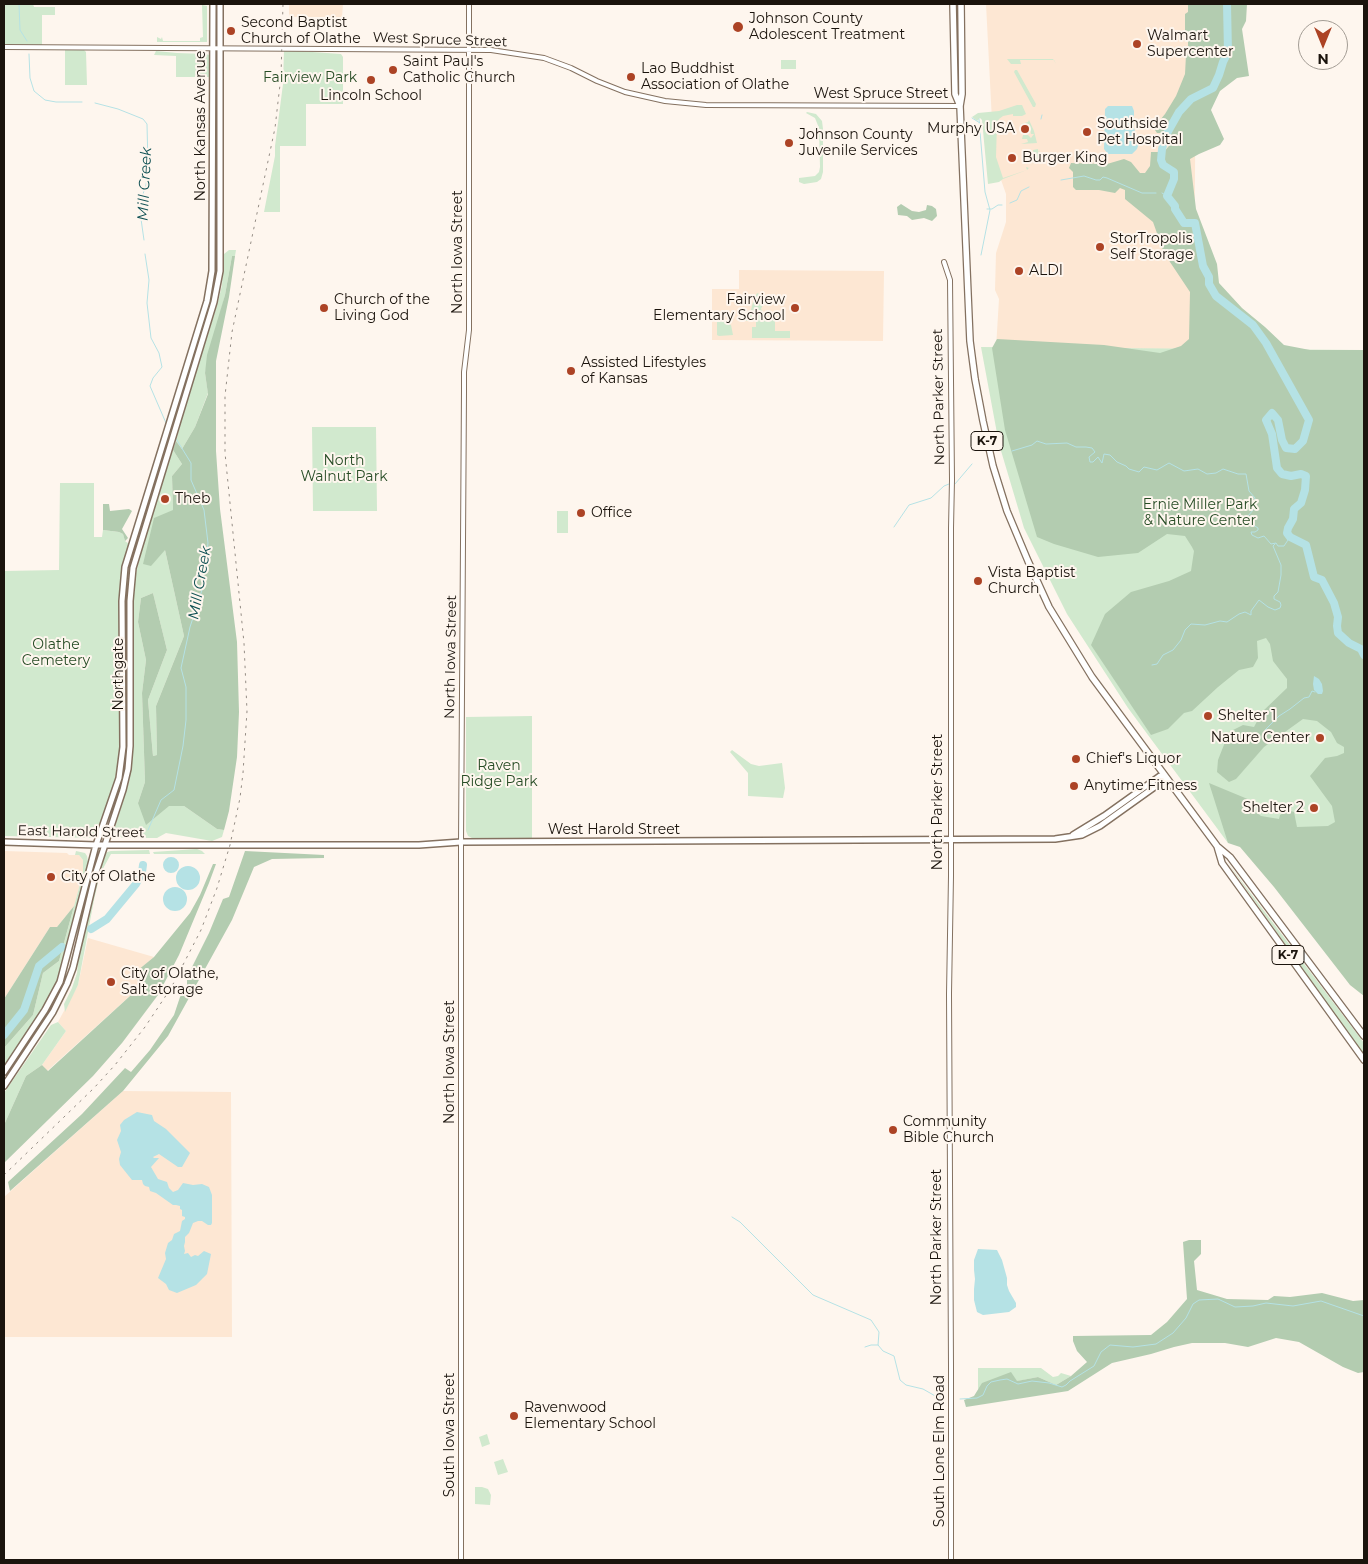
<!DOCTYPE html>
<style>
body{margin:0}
#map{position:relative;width:1368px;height:1564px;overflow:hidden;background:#fef6ee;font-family:Montserrat,sans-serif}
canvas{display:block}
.frame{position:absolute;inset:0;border:5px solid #1b140d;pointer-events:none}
.north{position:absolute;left:1298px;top:20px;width:50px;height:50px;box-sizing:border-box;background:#fef6ee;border:1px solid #a39c94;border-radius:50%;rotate:180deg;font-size:14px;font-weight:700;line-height:20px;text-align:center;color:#1b140d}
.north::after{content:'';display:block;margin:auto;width:18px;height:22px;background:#ac4325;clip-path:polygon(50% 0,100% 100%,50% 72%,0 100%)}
</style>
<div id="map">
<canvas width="1368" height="1564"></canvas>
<div class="frame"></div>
<div class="north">N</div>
</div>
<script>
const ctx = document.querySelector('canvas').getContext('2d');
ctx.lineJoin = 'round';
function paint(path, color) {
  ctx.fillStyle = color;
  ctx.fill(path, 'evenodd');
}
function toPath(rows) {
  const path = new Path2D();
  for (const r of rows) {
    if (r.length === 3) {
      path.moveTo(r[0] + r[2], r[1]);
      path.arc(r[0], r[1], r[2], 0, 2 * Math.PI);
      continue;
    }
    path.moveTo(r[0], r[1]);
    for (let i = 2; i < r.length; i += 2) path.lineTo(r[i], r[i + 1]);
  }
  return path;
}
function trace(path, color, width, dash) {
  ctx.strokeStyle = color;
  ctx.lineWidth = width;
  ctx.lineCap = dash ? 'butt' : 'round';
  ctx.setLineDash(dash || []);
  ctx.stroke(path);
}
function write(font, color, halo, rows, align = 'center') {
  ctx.font = font + ' Montserrat,sans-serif';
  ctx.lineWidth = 4;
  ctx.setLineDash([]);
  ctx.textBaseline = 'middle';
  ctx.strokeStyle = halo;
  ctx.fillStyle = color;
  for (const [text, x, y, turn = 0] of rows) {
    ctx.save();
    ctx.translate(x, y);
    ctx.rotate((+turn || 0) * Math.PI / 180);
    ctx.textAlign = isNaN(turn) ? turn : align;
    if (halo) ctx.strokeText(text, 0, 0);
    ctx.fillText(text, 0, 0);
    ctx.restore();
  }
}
paint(toPath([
 [289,4,343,4,342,17,289,17],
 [986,4,1196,4,1194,349,996,348,999,299,995,290,996,253,1006,222,1006,194,994,160],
 [739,270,884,271,883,341,712,340,712,289,739,289],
 [4,851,67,853,69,855,79,855,83,860,83,873,74,906,57,927,50,927,4,999],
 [88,938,154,957,133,975,142,985,47,1071,42,1065,66,1031,58,1022,78,985],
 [123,1091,231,1092,232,1337,4,1337,4,1197]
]), '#fde7d3');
paint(toPath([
 [4,4,33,4,34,7,55,7,55,15,42,15,42,45,4,44],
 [202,5,207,6,207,42,157,42,157,37,161,39,162,37,163,41,200,41,200,38,203,37],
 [65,50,84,50,86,52,87,85,65,85],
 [284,50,341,54,343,57,343,104,306,104,306,146,280,146,280,212,264,212,275,156,275,146,283,84],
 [156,51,177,53,206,54,209,55,210,58,210,77,176,77,176,56,154,55],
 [1007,59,1053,59,1056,64,1054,60,1020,60,1021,64,1011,64],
 [781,60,796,60,796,69,781,69],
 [1015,70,1017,70,1036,104,1035,107,1033,107,1014,72],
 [1017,105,1022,105,1026,114,1022,116,1013,116,1013,114,1003,116,999,119,997,123,996,157,1003,178,1027,170,1026,167,1029,168,1034,162,1033,161,1035,157,1035,154,1032,158,1034,154,1033,150,1038,149,1039,156,1039,149,1040,156,1027,170,1003,179,999,182,988,184,982,120,980,118,977,121,972,117,978,113,999,111],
 [807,112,816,114,822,121,823,129,823,172,821,179,817,182,804,184,799,182,799,178,815,176,819,172,820,167,819,128,815,118,806,113],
 [1029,120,1034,131,1037,143,1021,144,1028,142,1027,139,1022,139,1023,135,1028,135,1031,138,1034,134,1031,134,1029,124,1021,124,1028,122],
 [229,250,236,250,235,256,232,256,225,295,205,373,208,393,195,427,182,449,176,441,183,414,218,302,222,285,224,254],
 [757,293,766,297,761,309,767,319,775,315,775,331,790,331,790,338,752,338,752,327,756,327,756,321,746,321,746,315,750,314,753,302],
 [717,321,725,321,731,325,733,335,719,336,717,335],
 [981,347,1364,350,1364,842,1228,843,1128,708,1067,614,1024,528,999,444],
 [312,427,376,427,377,511,313,511],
 [173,450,182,464,172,476,173,510,165,550,184,636,156,706,157,755,153,756,148,700,167,650,153,593,141,598,138,622,146,660,142,693,145,782,138,803,184,806,217,829,224,830,222,837,212,841,166,833,157,838,123,838,117,836,114,830,129,782,133,753,133,607,135,578,141,551,170,457],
 [60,483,94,483,94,537,102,537,103,530,119,532,123,534,125,541,129,544,122,570,120,598,119,764,116,779,97,836,94,838,4,836,4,571,59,570],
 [557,511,568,511,568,533,557,533],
 [532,716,532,839,472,838,468,836,466,831,466,717],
 [732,750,751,764,759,766,782,763,785,788,783,798,748,796,748,773,730,752],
 [197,849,202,851,205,854,154,854,153,852],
 [149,850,150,854,111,854,100,874,94,900,78,985,65,1012,64,1004,72,988,77,973,79,955,92,899,104,856,107,852,111,851],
 [76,851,85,853,87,856,88,862,63,966,58,980,45,1007,4,1068,4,1048,33,1015,43,973,59,961,83,873,83,860,79,855,75,855],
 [1227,862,1364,1043,1364,1055,1324,999],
 [58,1022,66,1031,42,1065,26,1076,4,1125,4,1093,51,1025],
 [978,1368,1041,1368,1053,1377,1058,1376,1061,1373,1071,1376,1056,1385,1038,1377,978,1389],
 [487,1434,490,1444,482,1447,479,1437],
 [503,1459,508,1472,498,1475,494,1462],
 [475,1487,482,1487,488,1489,491,1495,490,1505,475,1504]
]), '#d1e9ce');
paint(toPath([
 [1188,4,1247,4,1246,21,1242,29,1249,76,1237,78,1220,91,1211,110,1224,139,1220,145,1199,154,1190,159,1196,209,1217,264,1219,283,1242,308,1265,327,1284,345,1310,350,1364,350,1364,996,1350,985,1274,887,1240,847,1228,843,1209,783,1250,800,1250,808,1261,816,1279,819,1280,815,1288,810,1294,812,1297,827,1328,826,1335,822,1332,806,1310,776,1325,758,1337,756,1344,753,1344,747,1337,743,1331,732,1317,721,1303,719,1264,747,1236,779,1229,782,1217,772,1218,760,1229,732,1243,725,1254,727,1262,712,1287,688,1287,679,1273,661,1270,644,1266,638,1257,641,1258,658,1253,667,1239,670,1218,687,1192,711,1184,713,1168,729,1151,735,1091,645,1105,614,1131,592,1169,581,1191,571,1194,551,1192,547,1185,536,1167,534,1138,553,1098,557,1054,544,1037,537,1005,430,992,348,997,339,1104,345,1160,353,1181,346,1189,339,1190,292,1164,253,1153,222,1125,199,1125,190,1120,188,1115,193,1099,190,1076,190,1073,187,1073,172,1069,168,1071,163,1107,164,1124,159,1131,162,1140,173,1145,173,1150,166,1151,152,1164,152,1173,141,1161,133,1157,133,1155,130,1156,125,1165,114,1176,96,1185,74,1186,55,1187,55,1188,50,1188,33,1185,32,1185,14,1188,12],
 [901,204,912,211,919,212,926,210,927,205,932,206,936,209,937,216,932,221,924,218,912,220,907,216,898,215,897,207],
 [232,256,235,256,229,297,216,361,216,451,220,509,237,642,239,712,237,757,229,811,224,830,217,829,184,806,169,806,146,825,138,803,145,782,142,693,146,660,138,622,141,598,153,593,167,650,148,700,153,756,157,755,156,706,184,636,165,550,151,566,143,564,154,518,173,510,172,476,182,464,173,450,176,441,182,449,195,427,208,394,205,373,207,355,225,295],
 [103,504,109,504,110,511,129,509,132,511,122,529,128,538,125,541,123,534,119,532,103,530],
 [245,851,324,855,324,858,272,859,254,867,232,920,168,1036,123,1091,10,1191,8,1182,82,1114,125,1068,131,1072,150,1050,174,1015,180,997,187,986,187,977,209,933,223,899,229,897],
 [213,864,216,864,209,883,179,955,158,995,122,1043,93,1076,4,1163,4,1125,26,1076,42,1065,48,1071,142,985,132,975,154,957,190,913,200,895],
 [74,906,59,961,43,973,33,1015,4,1048,4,999,50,927,57,927],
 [1189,1240,1201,1240,1201,1254,1194,1261,1197,1290,1227,1299,1268,1300,1274,1296,1290,1297,1322,1293,1353,1301,1364,1300,1364,1372,1358,1373,1343,1367,1299,1342,1276,1338,1248,1347,1225,1343,1192,1343,1174,1347,1151,1354,1112,1363,1068,1391,966,1407,964,1400,974,1396,982,1383,1011,1372,1017,1381,1038,1377,1056,1385,1071,1376,1087,1362,1077,1351,1073,1341,1073,1336,1151,1335,1167,1322,1187,1299,1183,1242]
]), '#b3ccb0');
paint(toPath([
 [1108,106,1132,106,1134,111,1134,128,1139,143,1137,149,1132,154,1108,154,1104,149,1105,109],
 [1314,676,1319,679,1322,684,1323,691,1322,694,1318,694,1314,690,1313,684],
 [171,865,8],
 [188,878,12],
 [175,899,12],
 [137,1112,152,1115,154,1121,166,1129,190,1153,182,1167,178,1167,159,1154,153,1157,154,1158,159,1158,151,1167,158,1179,167,1182,169,1188,173,1192,178,1190,183,1183,193,1185,202,1184,209,1187,212,1195,212,1223,211,1225,208,1225,202,1221,198,1221,193,1223,189,1233,185,1237,185,1242,184,1246,185,1251,184,1254,188,1253,191,1257,195,1255,198,1256,204,1251,211,1254,207,1274,196,1285,177,1293,169,1290,166,1284,158,1278,166,1259,165,1253,168,1243,172,1240,174,1234,180,1231,182,1221,185,1219,185,1217,182,1216,182,1210,180,1209,180,1206,176,1205,173,1205,156,1193,150,1191,149,1187,145,1186,143,1184,142,1180,132,1180,120,1165,119,1159,121,1152,117,1140,121,1131,120,1125,124,1120],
 [978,1249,997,1250,1002,1260,1007,1278,1007,1285,1009,1291,1016,1303,1016,1307,1009,1312,983,1315,977,1312,974,1300,974,1289,975,1279,974,1270,974,1260]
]), '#b5e2e5');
trace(toPath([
 [19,4,20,30,27,41],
 [29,54,30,78,34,91,45,100,56,102,82,102],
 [95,103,118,109,143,119,147,124,148,167,146,185,142,197,140,212,144,240],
 [972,118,980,123],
 [979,119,985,192,990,210,981,255],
 [1041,119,1042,115],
 [1155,139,1163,145],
 [1061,180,1084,176,1096,180,1100,180,1103,177,1107,178,1142,193,1156,193],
 [1162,193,1167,196],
 [1010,203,1017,200,1021,191,1029,187],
 [987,209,992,209,998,205,1002,205],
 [145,254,149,280,147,303,151,338,159,353,162,367,153,378,150,386,166,423],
 [1012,451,1032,445,1037,441,1046,444,1067,443,1076,447,1086,447,1092,448,1095,452,1089,457,1090,462,1093,462,1098,457,1102,463,1104,454,1110,455,1117,462,1126,466,1129,469,1139,472,1144,467,1157,470,1169,463,1184,471,1198,469,1207,474,1216,473,1223,469,1238,474,1246,474,1249,491,1255,498,1253,510,1248,516,1247,519,1250,523,1258,528,1258,530,1255,532,1251,532,1252,535,1258,538,1264,536,1271,544,1276,543,1278,546,1284,546,1290,537],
 [955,484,972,464],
 [894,527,909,505,931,498,944,486,949,484],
 [1152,665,1157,664,1163,655,1173,650,1181,640,1185,630,1191,624,1205,625,1220,621,1227,622,1239,614,1245,612,1251,615,1251,611,1259,600,1268,607,1275,610,1280,608,1281,605,1280,602,1274,599,1274,596,1278,592,1281,575,1281,565,1273,546,1275,544],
 [1265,730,1279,716,1290,709,1304,698,1309,697,1312,691,1315,692],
 [148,830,161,800,174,790,183,746,186,720,186,687,181,668,190,627,202,590,208,543,204,510,191,480,191,463,175,437],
 [732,1217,740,1222,813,1295,871,1320,879,1332,878,1345,883,1351,894,1356,900,1380,906,1385,923,1389,937,1397,942,1397],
 [865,1347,871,1345,878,1345],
 [960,1399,977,1398,983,1395,987,1386,991,1382,1000,1380,1007,1379,1018,1384,1032,1381,1049,1383,1062,1387,1066,1385,1070,1381,1094,1366,1101,1352,1110,1345,1133,1347,1156,1344,1173,1333,1186,1318,1193,1304,1199,1300,1218,1299,1235,1307,1253,1306,1266,1303,1293,1306,1321,1301,1364,1316]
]), '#b5e2e5', 1);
trace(toPath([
 [1227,4,1228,52,1223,62,1219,75,1213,88,1191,99,1179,112,1166,135,1162,149,1161,160,1163,165,1174,172,1174,179,1167,196,1175,206,1175,209,1184,223,1195,223,1203,266,1209,277,1209,284,1216,296,1253,325,1266,343,1309,420,1303,441,1295,449,1286,448,1282,440,1278,420,1272,413,1266,420,1272,434,1277,468,1282,474,1291,476,1301,474,1306,476,1305,490,1301,503,1294,509,1293,519,1288,528,1287,533,1290,537,1306,545,1314,577,1322,580,1334,603,1338,617,1337,626,1338,633,1349,643,1361,649,1364,655],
 [91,929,107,919,136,884,142,872,143,865],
 [4,1035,24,1010,39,966,62,947]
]), '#b5e2e5', 8);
const minor = toPath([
 [4,47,491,50,544,58,571,68,597,81,625,92,665,101,706,105,960,106],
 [944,262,950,280,952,480,951,528,951,876,949,994,951,1366,951,1560],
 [461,1560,461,842,464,391,464,372,469,330,469,4]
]);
const major = toPath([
 [1073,835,1104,816,1160,776,1164,776],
 [4,842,96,845,419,845,461,842,1055,839,1082,835,1100,826,1163,781,1164,776],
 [4,1072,45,1010,60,982,96,845,119,778,123,747,122,601,125,567,207,301,212,271,213,4],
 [4,1086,53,1012,67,984,73,968,96,872,123,790,128,769,130,746,130,601,133,568,214,302,220,271,220,4]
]);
const highway = toPath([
 [953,4,955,94,960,106],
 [961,4,962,94,960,106,970,341,975,379,983,421,993,466,1007,511,1028,561,1049,607,1092,677,1217,846,1230,857,1364,1036],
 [1217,846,1222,863,1364,1060]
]);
trace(minor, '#847160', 6);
trace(major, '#847160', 8);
trace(highway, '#847160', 8);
trace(minor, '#fff', 4);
trace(major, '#fff', 5);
trace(highway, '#fff', 5.5);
trace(toPath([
 [4,1175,94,1088,115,1065,145,1027,171,988,201,930,217,888,230,845,240,798,243,773,247,711,244,643,225,453,225,396,232,332,275,128,281,76,283,4]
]), '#948c84', 1, [2.5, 5]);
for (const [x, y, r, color] of [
 [738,27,6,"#ac4325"],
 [231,31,5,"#ac4325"],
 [1137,44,5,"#ac4325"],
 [393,70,5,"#ac4325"],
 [631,77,5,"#ac4325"],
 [371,80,5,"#ac4325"],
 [1025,129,5,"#ac4325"],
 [1087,132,5,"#ac4325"],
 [789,143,5,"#ac4325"],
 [1012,158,5,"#ac4325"],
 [1100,247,5,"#ac4325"],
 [1019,271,5,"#ac4325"],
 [324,308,5,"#ac4325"],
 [795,308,5,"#ac4325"],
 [571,371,5,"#ac4325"],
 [165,499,5,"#ac4325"],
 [581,513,5,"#ac4325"],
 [978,581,5,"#ac4325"],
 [1208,716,5,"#ac4325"],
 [1320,738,5,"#ac4325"],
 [1076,759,5,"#ac4325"],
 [1074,786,5,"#ac4325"],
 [1314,808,5,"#ac4325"],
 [51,877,5,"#ac4325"],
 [111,982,5,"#ac4325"],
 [893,1130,5,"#ac4325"],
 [514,1416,5,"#ac4325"]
]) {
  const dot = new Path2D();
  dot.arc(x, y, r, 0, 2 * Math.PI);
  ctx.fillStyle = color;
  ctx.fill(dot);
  trace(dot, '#fef6ee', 2);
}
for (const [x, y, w] of [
 [987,441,32],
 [1288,955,32]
]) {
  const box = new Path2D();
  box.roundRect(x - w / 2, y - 9.5, w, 19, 4);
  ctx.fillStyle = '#fef6ee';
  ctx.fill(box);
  trace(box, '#1b140d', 1);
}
write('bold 12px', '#1b140d', null, [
 ["K-7",987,441],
 ["K-7",1288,955]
]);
write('14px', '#1b140d', '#fef6ee', [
 ["Johnson County",749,19],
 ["Adolescent Treatment",749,35],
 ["Second Baptist",241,23],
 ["Church of Olathe",241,39],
 ["Walmart",1147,36],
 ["Supercenter",1147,52],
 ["Saint Paul's",403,62],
 ["Catholic Church",403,78],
 ["Lao Buddhist",641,69],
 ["Association of Olathe",641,85],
 ["Lincoln School",371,96,"center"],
 ["Southside",1097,124],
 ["Pet Hospital",1097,140],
 ["Murphy USA",1015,129,"right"],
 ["Johnson County",799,135],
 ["Juvenile Services",799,151],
 ["Burger King",1022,158],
 ["StorTropolis",1110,239],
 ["Self Storage",1110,255],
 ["ALDI",1029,271],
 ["Church of the",334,300],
 ["Living God",334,316],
 ["Fairview",785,300,"right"],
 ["Elementary School",785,316,"right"],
 ["Assisted Lifestyles",581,363],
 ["of Kansas",581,379],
 ["Theb",175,499],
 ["Office",591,513],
 ["Vista Baptist",988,573],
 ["Church",988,589],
 ["Shelter 1",1218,716],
 ["Nature Center",1310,738,"right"],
 ["Chief's Liquor",1086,759],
 ["Anytime Fitness",1084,786],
 ["Shelter 2",1304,808,"right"],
 ["City of Olathe",61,877],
 ["City of Olathe,",121,974],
 ["Salt storage",121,990],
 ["Community",903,1122],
 ["Bible Church",903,1138],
 ["Ravenwood",524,1408],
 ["Elementary School",524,1424]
], 'left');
write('14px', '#1b140d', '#fef6ee', [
 ["West Spruce Street",440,40,2],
 ["West Spruce Street",881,94],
 ["North Kansas Avenue",201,126,-90],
 ["North Iowa Street",458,252,-90],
 ["North Parker Street",939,397,-91],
 ["North Iowa Street",451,657,-89],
 ["Northgate",119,674,-90],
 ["North Parker Street",938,802,-90],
 ["West Harold Street",614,830],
 ["East Harold Street",81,832,1],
 ["North Iowa Street",450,1062,-90],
 ["North Parker Street",937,1237,-90],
 ["South Iowa Street",450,1435,-90],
 ["South Lone Elm Road",940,1451,-90]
]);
write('14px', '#274c25', '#fef6ee', [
 ["Fairview Park",310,78],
 ["North",344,461],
 ["Walnut Park",344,477],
 ["Ernie Miller Park",1200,505],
 ["& Nature Center",1200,521],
 ["Olathe",56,645],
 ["Cemetery",56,661],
 ["Raven",499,766],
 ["Ridge Park",499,782]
]);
write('italic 15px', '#0d4f52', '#fef6ee', [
 ["Mill Creek",145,184,-87],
 ["Mill Creek",200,583,-80]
]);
</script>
